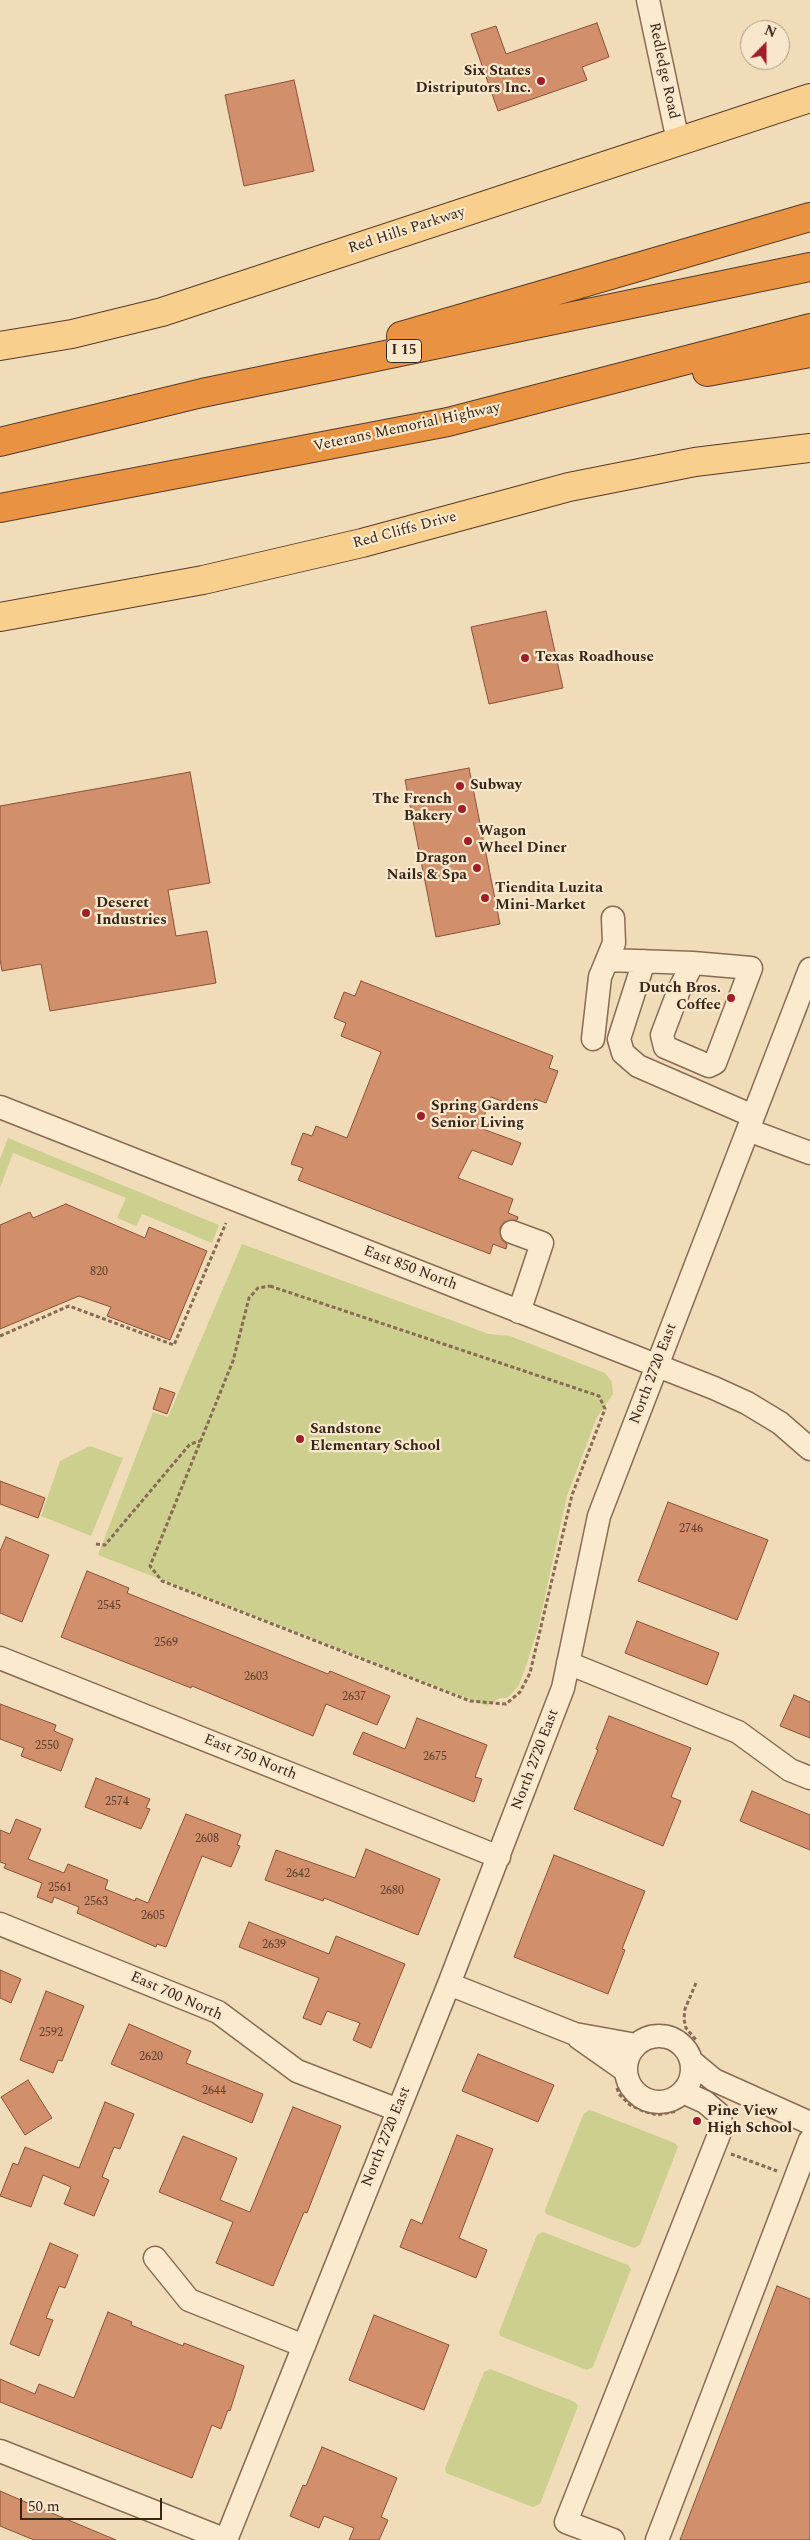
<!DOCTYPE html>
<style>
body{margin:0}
#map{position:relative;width:810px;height:2540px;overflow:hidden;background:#f1dcba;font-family:Spectral,serif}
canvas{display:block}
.north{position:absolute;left:740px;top:20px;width:50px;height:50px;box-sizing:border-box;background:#f8e7ca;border:1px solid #aa9983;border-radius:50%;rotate:22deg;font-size:14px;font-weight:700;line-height:20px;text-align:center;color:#362519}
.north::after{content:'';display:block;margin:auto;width:18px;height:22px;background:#9c1f2a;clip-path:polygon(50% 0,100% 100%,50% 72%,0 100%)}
.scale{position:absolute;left:20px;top:2498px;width:142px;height:22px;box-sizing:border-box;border:2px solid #362519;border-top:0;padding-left:6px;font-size:15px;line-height:18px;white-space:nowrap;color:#362519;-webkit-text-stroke:4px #f8e7ca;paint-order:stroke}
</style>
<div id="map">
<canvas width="810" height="2540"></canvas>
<div class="north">N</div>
<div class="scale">50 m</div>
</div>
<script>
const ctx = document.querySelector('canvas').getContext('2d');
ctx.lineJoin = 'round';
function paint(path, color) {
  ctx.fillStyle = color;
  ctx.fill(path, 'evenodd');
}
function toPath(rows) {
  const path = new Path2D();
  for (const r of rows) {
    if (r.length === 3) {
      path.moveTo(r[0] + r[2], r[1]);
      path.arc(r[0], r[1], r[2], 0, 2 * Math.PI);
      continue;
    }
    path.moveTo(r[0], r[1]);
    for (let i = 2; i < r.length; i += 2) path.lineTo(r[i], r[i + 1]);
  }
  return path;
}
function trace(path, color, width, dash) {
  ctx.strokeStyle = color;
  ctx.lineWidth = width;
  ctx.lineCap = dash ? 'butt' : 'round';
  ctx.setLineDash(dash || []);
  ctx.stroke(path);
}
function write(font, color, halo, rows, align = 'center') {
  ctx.font = font + ' Spectral,serif';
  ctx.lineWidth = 4.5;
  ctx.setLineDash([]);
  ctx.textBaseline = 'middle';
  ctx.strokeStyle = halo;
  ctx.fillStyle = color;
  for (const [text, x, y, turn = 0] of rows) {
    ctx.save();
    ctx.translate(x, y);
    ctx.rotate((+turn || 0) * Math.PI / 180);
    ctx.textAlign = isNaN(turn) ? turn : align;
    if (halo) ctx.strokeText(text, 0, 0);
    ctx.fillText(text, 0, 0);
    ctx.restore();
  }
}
paint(toPath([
 [8,1138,219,1225,212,1243,142,1214,136,1226,117,1218,126,1198,13,1153,0,1188,0,1159],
 [242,1244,489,1334,510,1336,605,1373,612,1382,613,1394,597,1417,567,1496,538,1628,525,1669,518,1687,507,1698,500,1698,487,1706,98,1555,153,1412,168,1417],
 [90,1446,123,1458,91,1536,41,1516,60,1461],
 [590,2110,675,2143,678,2147,640,2245,634,2248,546,2214,545,2210,584,2113],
 [543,2232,628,2265,631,2269,593,2367,587,2370,500,2336,499,2332,537,2235],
 [490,2369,575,2402,578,2406,540,2504,533,2507,446,2473,445,2469,484,2372]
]), '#cccf8e');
const building = toPath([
 [597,23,609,57,582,67,587,80,498,111,471,34,496,26,506,54,597,23],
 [294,80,314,171,244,186,225,95,294,80],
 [546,611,563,688,489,704,471,627,546,611],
 [469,768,500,924,436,937,405,780,469,768],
 [190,772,210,883,168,890,176,936,207,931,216,983,50,1011,41,964,2,971,0,959,0,806,190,772],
 [361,981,553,1056,549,1068,558,1071,546,1103,535,1099,530,1112,491,1097,480,1128,521,1143,512,1165,472,1150,458,1178,513,1199,508,1213,518,1217,517,1220,504,1222,500,1228,502,1240,507,1244,506,1249,493,1244,490,1254,298,1180,303,1168,291,1164,303,1133,312,1136,316,1126,347,1138,381,1052,341,1036,346,1023,334,1018,344,992,355,996,361,981],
 [66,1204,145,1238,149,1227,207,1251,170,1340,107,1316,111,1307,79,1296,0,1329,0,1225,30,1212,33,1218,66,1204],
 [160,1388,175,1393,167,1414,153,1409,160,1388],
 [0,1481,45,1498,38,1518,0,1504,0,1481],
 [668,1502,768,1540,737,1620,638,1581,668,1502],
 [6,1537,49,1555,22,1622,0,1613,0,1551,6,1537],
 [87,1571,129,1588,127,1593,328,1674,330,1671,390,1696,377,1725,326,1704,313,1736,192,1686,191,1688,61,1637,87,1571],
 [637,1621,719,1653,707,1685,625,1653,637,1621],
 [794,1695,810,1702,810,1738,780,1726,794,1695],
 [0,1704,56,1725,54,1731,73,1739,61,1771,21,1756,24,1748,0,1739,0,1704],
 [609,1716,691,1748,671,1797,681,1801,663,1846,574,1809,598,1750,596,1749,609,1716],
 [417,1718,487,1745,475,1777,482,1779,474,1802,353,1754,363,1732,405,1749,417,1718],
 [96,1778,150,1799,146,1808,150,1809,141,1829,85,1807,96,1778],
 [752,1791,810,1815,810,1850,740,1821,752,1791],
 [186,1814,241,1835,237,1845,240,1846,231,1867,202,1856,166,1947,157,1944,156,1947,77,1913,79,1907,54,1897,52,1903,37,1897,42,1883,4,1868,6,1864,0,1862,0,1830,10,1834,16,1819,41,1829,28,1859,64,1873,68,1864,108,1880,105,1889,135,1901,136,1898,148,1903,186,1814],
 [366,1849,440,1879,418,1935,324,1898,323,1901,265,1880,276,1850,355,1878,366,1849],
 [554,1855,645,1891,622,1949,625,1950,608,1994,514,1957,554,1855],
 [249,1922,329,1954,336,1936,405,1964,371,2048,353,2040,360,2023,327,2011,321,2025,303,2018,319,1978,239,1947,249,1922],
 [0,1970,21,1979,11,2003,0,1998,0,1970],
 [46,1991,84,2006,62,2061,58,2060,53,2073,20,2060,46,1991],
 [129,2024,191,2051,186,2063,263,2094,252,2123,111,2064,129,2024],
 [478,2054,554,2085,538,2122,462,2091,478,2054],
 [28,2080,52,2118,25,2135,1,2097,28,2080],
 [105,2102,134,2114,120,2149,114,2147,102,2177,109,2180,94,2216,64,2204,71,2187,43,2175,31,2207,0,2196,13,2163,18,2165,25,2147,79,2168,105,2102],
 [293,2107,341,2126,307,2213,304,2212,273,2286,216,2263,233,2222,159,2192,183,2136,237,2158,220,2200,250,2212,293,2107],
 [457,2135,493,2149,459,2238,487,2250,476,2278,400,2247,411,2219,422,2224,457,2135],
 [50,2243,78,2255,65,2288,59,2286,46,2318,53,2320,39,2356,10,2344,50,2243],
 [777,2286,810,2299,810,2540,680,2540,777,2286],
 [108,2312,132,2322,131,2325,183,2346,184,2343,244,2366,230,2411,228,2410,221,2429,212,2425,192,2478,0,2402,0,2379,35,2394,39,2384,74,2398,108,2312],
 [374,2315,449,2345,424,2410,349,2380,374,2315],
 [322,2447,397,2478,381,2517,388,2520,379,2540,349,2540,354,2528,324,2516,319,2528,290,2516,303,2485,306,2486,322,2447],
 [0,2491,23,2501,116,2540,34,2540,0,2526,0,2491]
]);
paint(building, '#d28f6c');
trace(building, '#895137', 1);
const minor = toPath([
 [648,0,678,141],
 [607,960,693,963,751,968,715,1063,709,1066,665,1047,662,1035,679,990,693,963],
 [644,961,619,1039,623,1053,638,1066,753,1116],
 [593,1039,600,977,614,943,613,918],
 [0,1107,714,1388,747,1403,780,1423,810,1449],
 [748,1130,810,1153],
 [512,1232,542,1243,519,1312],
 [0,1658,499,1857],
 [568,1663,738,1732,790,1770,810,1778],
 [0,1924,218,2012,297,2071,398,2110],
 [449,1984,575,2034,636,2045],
 [659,2069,33],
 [579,2038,626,2071],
 [691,2061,714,2080,810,2123],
 [155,2258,189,2300,304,2346],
 [0,2451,226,2540],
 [226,2540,449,1984,563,1688,599,1516,810,969],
 [613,2540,566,2522,722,2127,719,2114,705,2102,683,2092],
 [657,2540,810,2140]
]);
const major = toPath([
 [0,346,72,334,162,312,810,98],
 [0,617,203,580,362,543,569,487,695,462,810,448]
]);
const highway = toPath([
 [401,336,810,217],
 [707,372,810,353],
 [0,442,202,393,810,267],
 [0,508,448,422,810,328]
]);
trace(minor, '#886b53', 25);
trace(major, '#553a28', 30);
trace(highway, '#553a28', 30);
trace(toPath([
 [270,1286,599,1396,605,1409,572,1495,530,1673,520,1692,506,1704,470,1701,162,1581,150,1566,233,1361,249,1298,258,1288,270,1286],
 [0,1336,69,1306,174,1345,226,1223],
 [96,1544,105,1545,190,1444,200,1441],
 [696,1983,685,2009,684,2019,686,2028,697,2041],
 [617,2088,619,2094,630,2105,643,2111,657,2115,677,2111],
 [731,2154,777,2171]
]), '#886b53', 3, [4, 2.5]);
trace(minor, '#fbeacd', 22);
trace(major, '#f9cf8d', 28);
trace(highway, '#e99242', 28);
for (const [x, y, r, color] of [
 [541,81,5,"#9c1f2a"],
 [525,658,5,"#9c1f2a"],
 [460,786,5,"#9c1f2a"],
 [462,809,5,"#9c1f2a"],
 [468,841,5,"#9c1f2a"],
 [477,868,5,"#9c1f2a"],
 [485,898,5,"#9c1f2a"],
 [86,913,5,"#9c1f2a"],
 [731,998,5,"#9c1f2a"],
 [421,1116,5,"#9c1f2a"],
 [300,1439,5,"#9c1f2a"],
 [697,2121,5,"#9c1f2a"]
]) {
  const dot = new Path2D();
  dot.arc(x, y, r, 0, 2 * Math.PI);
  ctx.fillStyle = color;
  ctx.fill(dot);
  trace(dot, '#f8e7ca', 2);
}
write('12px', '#5d402e', null, [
 ["820",99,1273],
 ["2746",691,1530],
 ["2545",109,1607],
 ["2569",166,1644],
 ["2603",256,1678],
 ["2637",354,1698],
 ["2550",47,1747],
 ["2675",435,1758],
 ["2574",117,1803],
 ["2608",207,1840],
 ["2642",298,1875],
 ["2561",60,1889],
 ["2680",392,1892],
 ["2563",96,1903],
 ["2605",153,1917],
 ["2639",274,1946],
 ["2592",51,2034],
 ["2620",151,2058],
 ["2644",214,2092]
]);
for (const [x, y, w] of [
 [404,351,35]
]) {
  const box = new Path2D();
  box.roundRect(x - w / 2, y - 11.5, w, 23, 4);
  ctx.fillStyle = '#f8e7ca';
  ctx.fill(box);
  trace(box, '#362519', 1);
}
write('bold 14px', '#362519', null, [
 ["I 15",404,351]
]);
write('15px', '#362519', '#f8e7ca', [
 ["Redledge Road",663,71,78],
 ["Red Hills Parkway",407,231,-18],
 ["Veterans Memorial Highway",407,428,-12],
 ["Red Cliffs Drive",405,531,-15],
 ["East 850 North",410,1269,21],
 ["North 2720 East",654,1374,-69],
 ["East 750 North",250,1758,22],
 ["North 2720 East",536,1760,-69],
 ["East 700 North",176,1997,24],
 ["North 2720 East",387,2137,-68]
]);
write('bold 15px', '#362519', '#f8e7ca', [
 ["Six States",531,72,"right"],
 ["Distriputors Inc.",531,89,"right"],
 ["Texas Roadhouse",535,658],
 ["Subway",470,786],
 ["The French",452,800,"right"],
 ["Bakery",452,817,"right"],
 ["Wagon",478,832],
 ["Wheel Diner",478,849],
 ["Dragon",467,859,"right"],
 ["Nails & Spa",467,876,"right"],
 ["Tiendita Luzita",495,889],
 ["Mini-Market",495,906],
 ["Deseret",96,904],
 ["Industries",96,921],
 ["Dutch Bros.",721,989,"right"],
 ["Coffee",721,1006,"right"],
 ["Spring Gardens",431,1107],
 ["Senior Living",431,1124],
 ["Sandstone",310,1430],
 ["Elementary School",310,1447],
 ["Pine View",707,2112],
 ["High School",707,2129]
], 'left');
</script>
